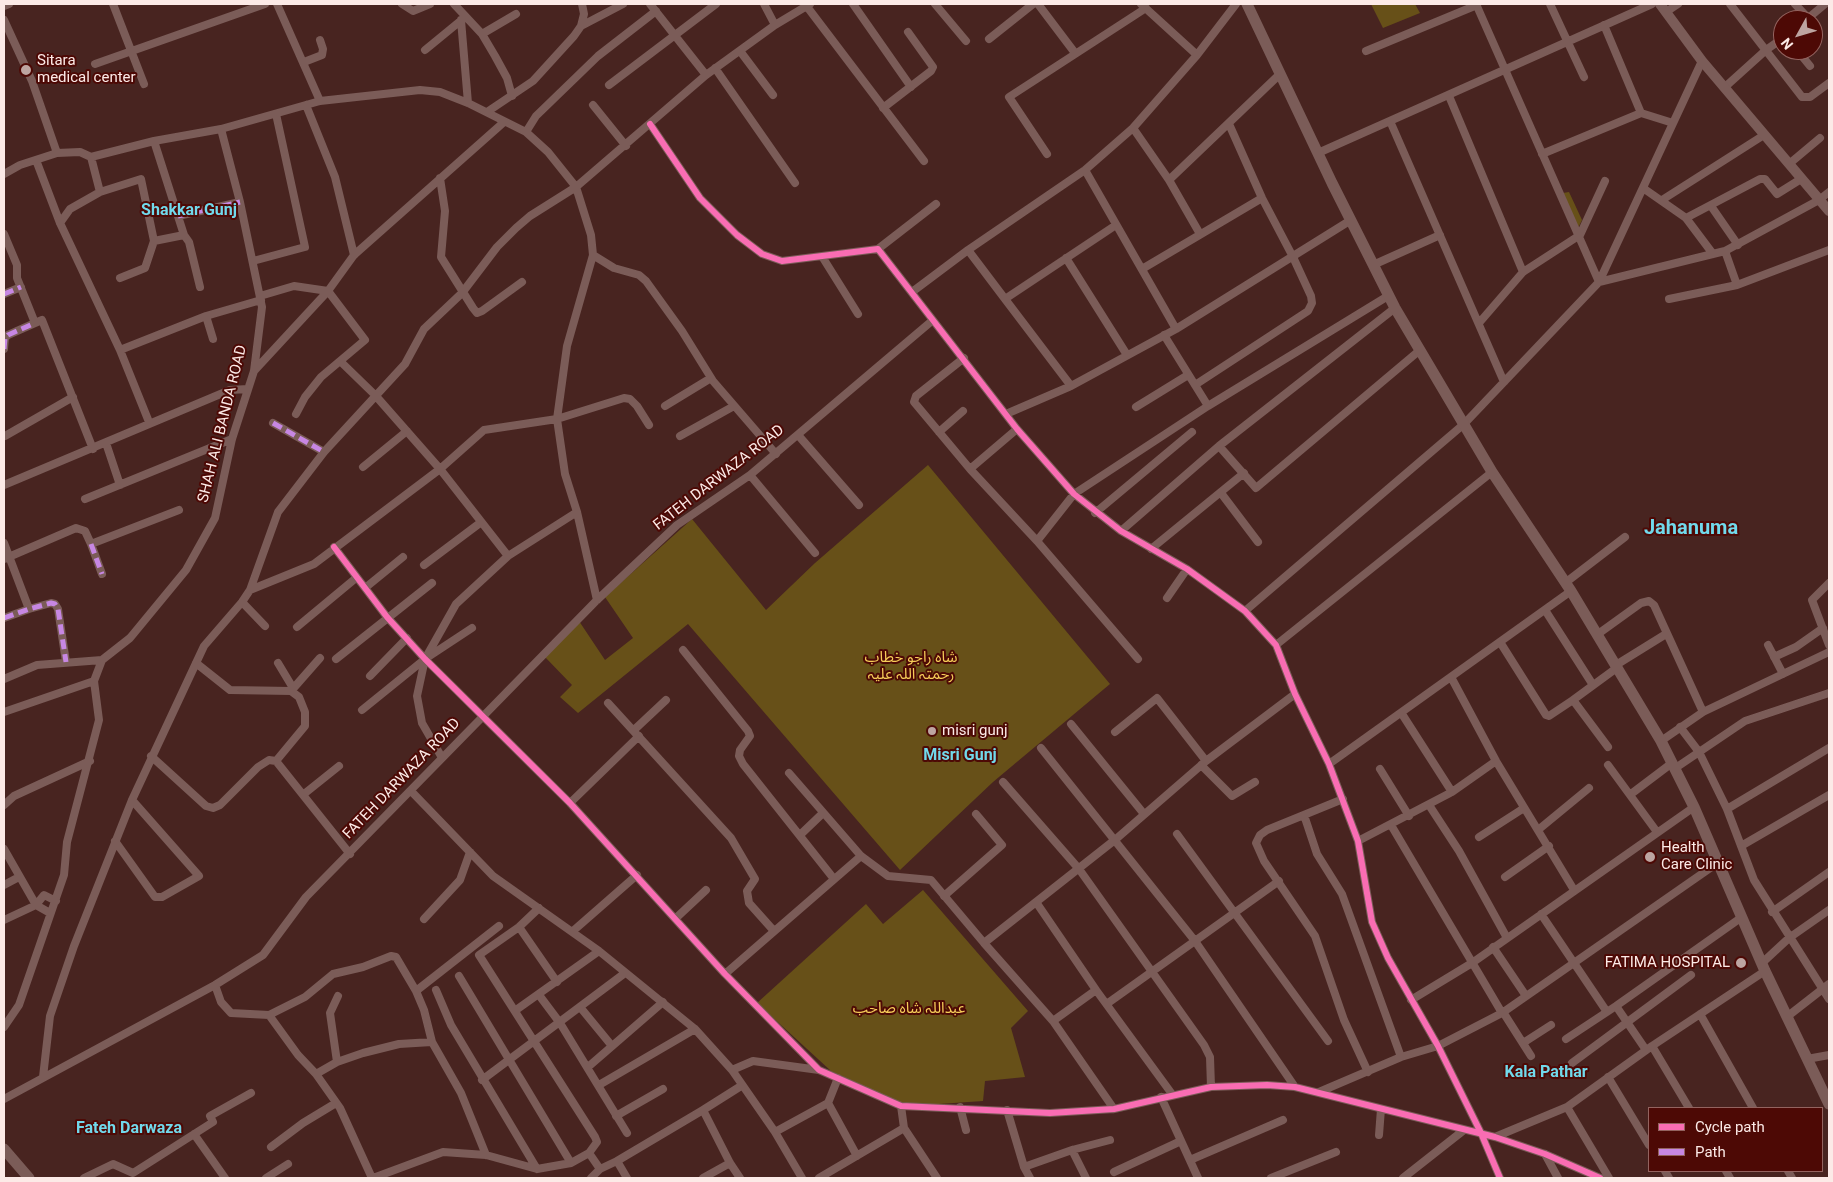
<!DOCTYPE html>
<meta charset="utf-8">
<style>
body{margin:0}
#map{position:relative;width:1833px;height:1182px;overflow:hidden;background:#482420;font-family:Roboto,sans-serif}
canvas{display:block}
.frame{position:absolute;inset:0;border:5px solid #fceae7;pointer-events:none}
.legend{position:absolute;left:1648px;top:1107px;width:175px;height:65px;box-sizing:border-box;background:#4d0905;border:1px solid #93635f;margin:0;padding:6px 9px;list-style:none;font-size:15px;color:#fceae7}
.legend li{display:flex;align-items:center;gap:10px;height:25px}
.legend b{width:25px;border:1px solid #93635f}
.north{position:absolute;left:1773px;top:10px;width:50px;height:50px;box-sizing:border-box;background:#4d0905;border:1px solid #93635f;border-radius:50%;rotate:231deg;font-size:14px;font-weight:700;line-height:20px;text-align:center;color:#fceae7}
.north::after{content:'';display:block;margin:auto;width:18px;height:22px;background:#bda5a1;clip-path:polygon(50% 0,100% 100%,50% 72%,0 100%)}
</style>
<div id="map">
<canvas width="1833" height="1182"></canvas>
<div class="frame"></div>
<ul class="legend">
<li><b style="height:6px;background:#f96db3"></b>Cycle path</li>
<li><b style="height:6px;background:#c787e3"></b>Path</li>
</ul>
<div class="north">N</div>
</div>
<script>
const ctx = document.querySelector('canvas').getContext('2d');
ctx.lineJoin = 'round';
function paint(path, color) {
  ctx.fillStyle = color;
  ctx.fill(path, 'evenodd');
}
function toPath(rows) {
  const path = new Path2D();
  for (const r of rows) {
    path.moveTo(r[0], r[1]);
    for (let i = 2; i < r.length; i += 2) path.lineTo(r[i], r[i + 1]);
  }
  return path;
}
function trace(path, color, width, dash) {
  ctx.strokeStyle = color;
  ctx.lineWidth = width;
  ctx.lineCap = dash ? 'butt' : 'round';
  ctx.setLineDash(dash || []);
  ctx.stroke(path);
}
function write(font, color, halo, rows, align = 'center') {
  ctx.font = font + ' Roboto,"Noto Sans Arabic",sans-serif';
  ctx.lineWidth = 4;
  ctx.setLineDash([]);
  ctx.textBaseline = 'middle';
  ctx.strokeStyle = halo;
  ctx.fillStyle = color;
  for (const [text, x, y, turn = 0] of rows) {
    ctx.save();
    ctx.translate(x, y);
    ctx.rotate((+turn || 0) * Math.PI / 180);
    ctx.textAlign = isNaN(turn) ? turn : align;
    if (halo) ctx.strokeText(text, 0, 0);
    ctx.fillText(text, 0, 0);
    ctx.restore();
  }
}
paint(toPath([
 [1371,4,1415,4,1420,13,1383,28],
 [1569,192,1582,220,1578,228,1563,193],
 [928,465,1110,684,993,782,900,870,688,624,578,713,560,697,572,685,545,657,579,621,605,660,633,638,605,597,692,519,766,610,815,563],
 [923,890,1028,1011,1011,1028,1025,1077,985,1081,983,1101,924,1105,901,1103,831,1071,757,1003,866,904,883,924]
]), '#675018');
trace(toPath([
 [113,4,144,84],
 [277,4,320,101],
 [402,4,413,11,430,4],
 [454,4,482,34,495,56,507,78,512,96],
 [650,4,706,75],
 [764,4,775,25],
 [805,4,924,161],
 [853,4,911,87],
 [935,4,966,41],
 [1038,4,1075,53],
 [1141,4,1197,55],
 [1476,4,1599,282,1725,251,1819,200,1829,192],
 [1550,4,1584,77],
 [1730,4,1802,97,1810,97,1829,83],
 [1795,4,1808,18],
 [4,6,9,4],
 [1666,12,1678,4],
 [4,20,32,81,57,153],
 [461,20,468,103],
 [1806,20,1825,4],
 [1604,25,1641,113],
 [581,26,623,4],
 [482,34,516,14],
 [989,39,1033,4],
 [425,50,464,18],
 [1797,50,1810,66],
 [740,51,773,95],
 [1366,51,1477,5],
 [304,62,322,55,323,49,320,40],
 [95,64,265,4],
 [715,68,795,183],
 [609,85,716,4],
 [1725,87,1766,50,1783,38],
 [1449,96,1523,272],
 [306,105,335,177,354,255],
 [593,105,626,146],
 [883,108,931,71,933,67,908,32],
 [487,112,533,81,574,36,581,26,584,14,582,4],
 [1390,121,1504,382],
 [650,124,700,198,737,235,762,254,782,261,878,249,1017,429,1074,494,1121,531,1187,569,1245,611,1276,645,1295,694,1329,764,1358,841,1372,922,1388,958,1438,1046,1481,1133,1500,1178],
 [1133,128,1169,180,1280,74],
 [526,132,536,116,598,56,656,11],
 [154,141,184,235,189,242,200,287],
 [1318,153,1652,4],
 [1047,154,1009,97,1146,8],
 [1542,154,1641,113,1673,123],
 [91,157,100,192],
 [36,160,60,223,120,350,149,422],
 [1789,164,1820,138],
 [1085,170,1176,329],
 [4,174,20,165,57,153,80,152,91,157,154,141,221,129,320,101,420,90,440,92,468,103,526,132,548,152,576,187,591,235,593,255,567,346,557,419,565,474,577,512,597,600],
 [440,178,445,211,441,257,473,308,477,313,482,311,522,282],
 [1169,180,1200,234],
 [1643,188,1686,218,1713,254],
 [1662,200,1764,135],
 [1711,206,1738,245],
 [178,216,240,202],
 [1686,218,1760,179,1765,179,1777,194,1801,179],
 [60,223,70,209,100,192,141,179,154,241],
 [4,234,17,265,17,278,35,323,42,320,93,449],
 [878,249,936,204],
 [968,250,1005,299,1116,225],
 [1725,251,1737,285],
 [593,255,614,268,639,275,646,281,682,331,713,381,776,454],
 [823,258,858,314],
 [1066,258,1127,355],
 [253,261,305,247,276,114],
 [1373,265,1440,235],
 [1142,269,1262,198],
 [120,278,145,268,154,241,184,235],
 [912,292,968,250,1085,170,1133,128,1197,55,1236,4],
 [4,294,21,287],
 [260,296,294,286,328,291,365,340,340,361,375,395,440,469,508,556],
 [1005,299,1071,386],
 [1669,299,1737,285,1829,250],
 [206,316,213,339],
 [1479,323,1523,272,1580,235,1605,181],
 [1164,335,1208,406],
 [4,349,5,338,8,335,35,323],
 [120,350,206,316,261,300],
 [964,358,916,396,914,402,970,469],
 [254,371,328,291,354,255,504,122],
 [1195,385,1308,311,1312,303,1311,296,1293,257,1262,198,1229,124],
 [665,406,711,378],
 [1136,407,1188,375],
 [296,414,305,397,321,377,340,361],
 [1006,414,1071,386,1176,329,1351,220],
 [273,423,324,452],
 [1017,429,970,469,1037,541,1138,659],
 [939,432,963,411],
 [798,435,859,505],
 [5,436,73,397],
 [680,436,734,406],
 [106,443,120,485],
 [1219,446,1256,488,1420,350],
 [363,467,407,431],
 [750,475,815,553],
 [4,485,230,390,248,389],
 [1221,493,1258,542],
 [85,499,232,439],
 [1095,513,1192,432],
 [1121,531,1219,446,1395,308],
 [1037,541,1074,494,1208,406,1388,296],
 [4,543,29,609],
 [91,544,102,574],
 [334,547,387,617,425,659,570,803,725,974,819,1070,901,1106,1050,1113,1114,1109,1211,1087,1267,1085,1295,1087,1495,1137,1545,1154,1600,1178],
 [1151,549,1244,473],
 [4,559,76,528,85,531,91,544,179,510],
 [424,565,480,523],
 [1565,583,1625,537],
 [1829,583,1812,600,1829,645],
 [365,588,403,557],
 [250,590,278,512,324,452,405,364,424,329,462,293,497,247,516,228,530,216,576,187,706,75,775,25,810,4],
 [1167,598,1187,569],
 [242,602,265,626],
 [1545,610,1593,685],
 [1245,611,1464,424,1599,282,1702,61],
 [4,618,29,609,51,603,55,604,58,609,66,662],
 [297,627,356,578],
 [1598,634,1641,603,1649,601,1654,605,1703,712],
 [1500,642,1546,715,1549,716,1573,700,1618,667],
 [1276,645,1492,472],
 [1768,645,1783,674],
 [683,650,748,731,750,736,740,750,739,756,743,764,834,879],
 [1774,657,1796,647,1823,628],
 [336,659,432,583],
 [196,663,230,690,291,691,299,697,305,712,305,726,276,761],
 [278,663,293,688],
 [1616,665,1666,634],
 [370,676,407,638],
 [1451,677,1496,761,1574,890],
 [4,679,37,665,102,660],
 [291,691,320,658],
 [1573,700,1608,747],
 [608,703,731,838,755,879,747,891,749,903,774,931],
 [362,710,425,659,472,628],
 [4,712,94,681],
 [1071,724,1144,814],
 [1680,727,1699,752,1727,809,1754,880,1829,999],
 [634,730,666,700],
 [1115,732,1157,698,1206,761],
 [1661,741,1703,712,1829,652],
 [1041,748,1195,941,1295,1087],
 [151,756,206,806,213,808,220,805,258,767,269,760,276,761,350,854],
 [441,756,422,723,417,696,425,659,456,604,508,556,577,512],
 [1329,764,1571,591],
 [1201,765,1232,796,1255,782],
 [1608,765,1657,832],
 [1380,769,1409,816],
 [1674,769,1745,721,1829,693],
 [789,773,861,856,888,876,931,880,984,943],
 [1003,782,1079,869,1204,1045,1210,1057,1211,1087],
 [411,791,493,876,599,951,695,1029,732,1070,775,1132,802,1178],
 [1452,792,1496,761],
 [304,794,339,766],
 [1631,794,1672,763],
 [1343,799,1267,830,1260,835,1256,843,1264,861,1315,936,1344,1020,1368,1072],
 [570,803,639,736],
 [4,805,14,796,90,761],
 [1429,805,1459,851,1507,938],
 [1727,809,1829,748],
 [1304,815,1317,854,1342,894,1401,1057,1438,1046,1502,1013,1716,864],
 [1391,825,1502,1013],
 [1538,830,1589,788],
 [1177,834,1328,1041],
 [800,835,823,813],
 [1479,837,1524,808],
 [115,841,155,897,162,897,199,876,132,800],
 [1358,841,1452,792,1402,714],
 [1741,846,1829,795],
 [4,849,36,905,50,913],
 [1505,877,1549,846],
 [4,885,19,877],
 [944,896,1002,845,976,814],
 [1036,902,1096,990],
 [539,908,519,927,479,955,595,1137,597,1142,589,1153],
 [1772,912,1829,872],
 [1541,914,1607,1012],
 [676,918,706,890],
 [424,919,460,880,470,852],
 [4,920,36,905,44,895,56,901],
 [519,927,557,982],
 [573,931,637,875],
 [1493,947,1526,996],
 [1762,963,1789,938,1829,910],
 [725,974,861,856],
 [459,976,571,1163],
 [215,985,221,1002,231,1013,269,1015,298,1055,316,1074,340,1108,372,1178],
 [436,990,451,1025,537,1169],
 [416,991,499,926],
 [539,995,560,1023,627,1133],
 [1411,1000,1472,963,1694,807],
 [1108,1003,1279,881],
 [1616,1006,1646,1050],
 [580,1007,612,1046],
 [516,1010,599,951],
 [1503,1012,1531,1056],
 [1700,1014,1753,1108],
 [269,1015,305,997,333,974,363,967,391,956,396,957,416,991,424,1010,432,1042,461,1093,486,1155],
 [1788,1016,1829,984],
 [1053,1021,1096,990,1172,1094],
 [4,1027,19,1005,64,875,67,842,99,720,94,681,102,660,130,638,186,570,215,518,232,439,254,371,262,307,240,202,221,129],
 [1566,1039,1616,1006,1742,917],
 [1523,1043,1551,1025],
 [1652,1046,1689,1108],
 [1807,1059,1829,1055],
 [337,1062,330,1013,338,996],
 [1572,1063,1691,975],
 [588,1067,663,1002],
 [732,1070,753,1061,819,1070],
 [316,1074,337,1062,363,1053,399,1044,432,1042],
 [43,1077,50,1016,74,946,132,800,204,646,242,602,250,590,314,564,440,469,484,430,557,419,624,398,630,399,637,406,649,425],
 [1608,1077,1649,1145],
 [838,1078,828,1103,857,1156],
 [482,1080,625,973],
 [599,1085,695,1029],
 [1319,1092,1401,1057],
 [1161,1097,1198,1178],
 [4,1099,215,985,263,955,306,897,597,600,677,525,750,475,933,320],
 [901,1106,904,1128,937,1178],
 [960,1107,966,1130],
 [1567,1107,1609,1178],
 [1114,1109,1053,1021,984,943,1116,839,1206,761,1295,694],
 [1007,1110,1024,1167,1030,1178],
 [616,1116,663,1089],
 [775,1132,828,1103],
 [194,1134,225,1178],
 [1379,1135,1381,1109],
 [1495,1137,1567,1107,1652,1046,1765,971],
 [271,1147,303,1123,336,1103],
 [1072,1150,1086,1178],
 [1545,1154,1558,1178],
 [1190,1160,1283,1120],
 [617,1161,703,1110],
 [1024,1167,1072,1150,1110,1140],
 [1665,1171,1669,1178],
 [1726,1171,1730,1178],
 [1788,1171,1792,1178],
 [1114,1172,1181,1141],
 [84,1178,113,1164,133,1173,213,1122,210,1116,251,1093],
 [266,1178,288,1164],
 [373,1178,443,1152,486,1155,537,1169,571,1163,589,1153,600,1169],
 [591,1178,600,1169,617,1161,627,1178],
 [703,1178,730,1163],
 [740,1178,730,1163,703,1110,741,1086],
 [819,1178,904,1128],
 [1271,1178,1336,1152],
 [1403,1178,1464,1130]
]), '#7b5c58', 8);
trace(toPath([
 [1660,4,1702,61,1829,211]
]), '#7b5c58', 10);
trace(toPath([
 [1247,4,1332,183,1395,308,1492,472,1571,591,1661,741,1694,807,1765,971,1829,1104],
 [4,1149,29,1178]
]), '#7b5c58', 11);
trace(toPath([
 [178,216,240,202],
 [4,294,21,287],
 [4,349,5,338,8,335,35,323],
 [273,423,324,452],
 [91,544,102,574],
 [4,618,29,609,51,603,55,604,58,609,66,662]
]), '#c787e3', 5, [10, 5]);
trace(toPath([
 [650,124,700,198,737,235,762,254,782,261,878,249,1017,429,1074,494,1121,531,1187,569,1245,611,1276,645,1295,694,1329,764,1358,841,1372,922,1388,958,1438,1046,1481,1133,1500,1178],
 [334,547,387,617,425,659,570,803,725,974,819,1070,901,1106,1050,1113,1114,1109,1211,1087,1267,1085,1295,1087,1495,1137,1545,1154,1600,1178]
]), '#f96db3', 6);
for (const [x, y, r, color] of [
 [26,70,6,"#bda5a1"],
 [932,731,5,"#bda5a1"],
 [1650,857,6,"#bda5a1"],
 [1741,963,6,"#bda5a1"]
]) {
  const dot = new Path2D();
  dot.arc(x, y, r, 0, 2 * Math.PI);
  ctx.fillStyle = color;
  ctx.fill(dot);
  trace(dot, '#4d0905', 2);
}
write('15px', '#fceae7', '#4d0905', [
 ["Sitara",37,61],
 ["medical center",37,78],
 ["misri gunj",942,731],
 ["Health",1661,848],
 ["Care Clinic",1661,865],
 ["FATIMA HOSPITAL",1730,963,"right"]
], 'left');
write('15px', '#fceae7', '#4d0905', [
 ["SHAH ALI BANDA ROAD",223,424,-76],
 ["FATEH DARWAZA ROAD",719,478,-38],
 ["FATEH DARWAZA ROAD",402,779,-46]
]);
write('15px', '#f6cd59', '#4d0905', [
 ["شاہ راجو خطاب",911,658],
 ["رحمتہ اللہ علیہ",911,675],
 ["عبداللہ شاہ صاحب",909,1009]
]);
write('bold 16px', '#71d9eb', '#4d0905', [
 ["Shakkar Gunj",189,211],
 ["Misri Gunj",960,756],
 ["Kala Pathar",1546,1073],
 ["Fateh Darwaza",129,1129]
]);
write('bold 20px', '#71d9eb', '#4d0905', [
 ["Jahanuma",1691,529]
]);
</script>
